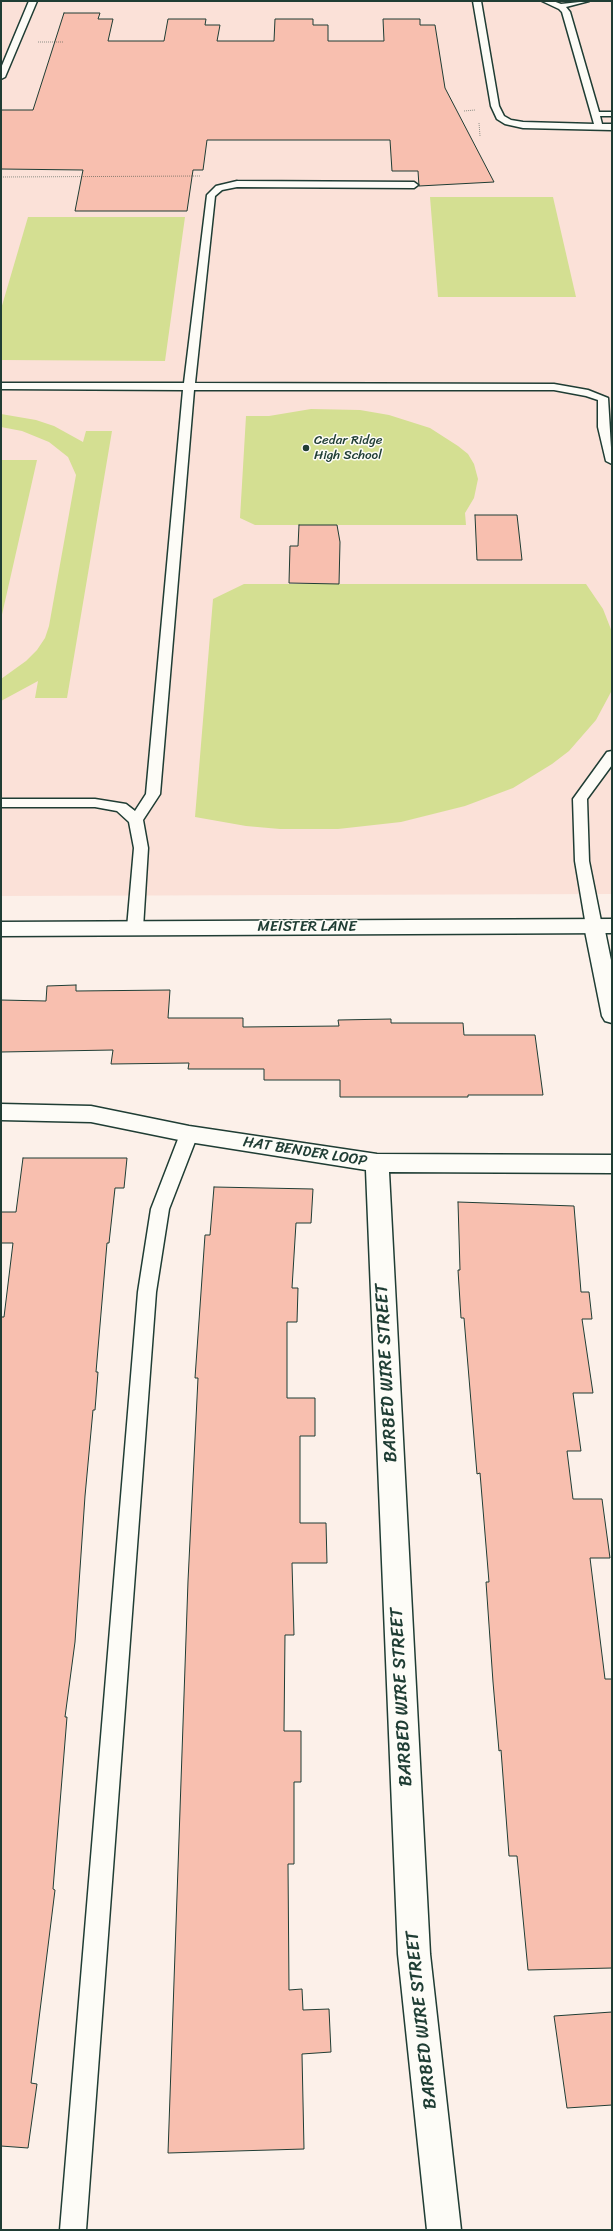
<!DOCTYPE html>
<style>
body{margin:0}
#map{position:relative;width:613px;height:2231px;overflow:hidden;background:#fcf0e9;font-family:Sriracha,sans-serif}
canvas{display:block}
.frame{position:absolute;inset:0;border:2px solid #1f3d34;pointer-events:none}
</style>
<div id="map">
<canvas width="613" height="2231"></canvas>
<div class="frame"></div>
</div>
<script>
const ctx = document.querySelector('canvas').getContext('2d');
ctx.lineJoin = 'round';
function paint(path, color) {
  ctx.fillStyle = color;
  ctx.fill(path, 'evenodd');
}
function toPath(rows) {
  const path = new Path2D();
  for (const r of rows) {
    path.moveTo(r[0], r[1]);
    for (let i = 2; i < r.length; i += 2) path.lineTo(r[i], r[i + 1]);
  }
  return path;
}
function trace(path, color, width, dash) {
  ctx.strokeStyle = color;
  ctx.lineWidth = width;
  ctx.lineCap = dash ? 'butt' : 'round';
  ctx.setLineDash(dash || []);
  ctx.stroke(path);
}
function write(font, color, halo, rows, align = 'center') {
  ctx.font = font + ' Sriracha,sans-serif';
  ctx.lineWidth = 3;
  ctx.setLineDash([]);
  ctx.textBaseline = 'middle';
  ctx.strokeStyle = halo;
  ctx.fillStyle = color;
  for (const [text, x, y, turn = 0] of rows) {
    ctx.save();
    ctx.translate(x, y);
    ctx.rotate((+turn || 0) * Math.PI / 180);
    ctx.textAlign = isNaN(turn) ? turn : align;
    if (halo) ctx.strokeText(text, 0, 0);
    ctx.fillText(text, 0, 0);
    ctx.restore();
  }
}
paint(toPath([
 [1,1,612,1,612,894,1,896]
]), '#fbe1d8');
paint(toPath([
 [430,197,553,197,576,297,438,297],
 [28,217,185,217,165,361,1,360,1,309],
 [311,409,360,410,389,415,430,428,458,446,468,454,474,464,478,479,474,498,465,513,466,525,255,525,240,518,246,416,269,416],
 [1,414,36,420,54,426,83,442,86,431,112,431,67,698,35,698,38,681,1,701,1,679,26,661,37,650,45,638,49,626,76,475,68,457,49,442,22,431,1,427],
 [1,460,37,460,1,619],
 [244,584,586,584,603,609,612,632,611,692,596,720,569,751,552,764,513,788,465,806,401,822,338,829,280,829,246,826,195,817,213,599]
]), '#d4df92');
const building = toPath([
 [64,13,100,13,98,19,113,19,108,41,164,41,168,19,206,19,205,25,220,25,217,41,274,41,275,19,313,19,313,25,328,25,328,41,384,41,383,19,420,19,420,25,435,25,445,88,494,182,419,186,418,171,392,171,390,140,207,140,203,170,193,170,187,211,75,211,83,170,1,169,1,110,33,110,64,13],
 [475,515,517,515,522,560,477,560,475,515],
 [299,525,337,525,340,542,339,584,289,583,290,546,298,546,299,525],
 [76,985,76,991,170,990,168,1018,243,1018,243,1027,339,1026,338,1020,391,1019,391,1023,463,1023,464,1035,535,1035,543,1095,468,1095,468,1097,340,1097,340,1080,264,1080,264,1069,188,1069,189,1063,111,1064,113,1050,1,1052,1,1000,46,1001,47,986,76,985],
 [23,1158,127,1158,124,1188,115,1188,109,1243,107,1243,96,1372,98,1372,95,1410,93,1410,85,1496,75,1642,65,1717,67,1717,53,1889,55,1890,31,2083,37,2084,28,2148,1,2146,1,1317,4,1317,13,1243,1,1243,1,1212,16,1212,23,1158],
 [214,1187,313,1189,311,1223,296,1223,292,1288,298,1288,297,1322,287,1322,287,1398,315,1398,315,1436,300,1436,300,1523,326,1523,327,1563,292,1563,294,1635,285,1635,284,1731,301,1731,301,1782,294,1782,294,1864,288,1864,289,1990,302,1989,303,2010,329,2009,331,2052,302,2054,304,2149,168,2153,188,1581,198,1378,195,1378,205,1235,210,1235,214,1187],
 [458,1202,574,1206,581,1292,589,1292,592,1319,582,1319,593,1393,573,1393,581,1451,567,1451,573,1499,602,1499,610,1558,590,1558,605,1679,612,1679,612,1968,528,1970,517,1856,509,1856,501,1750,499,1751,493,1682,486,1582,489,1582,480,1473,477,1474,464,1318,461,1318,458,1270,460,1270,458,1202],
 [612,2012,612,2105,567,2108,554,2016,612,2012]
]);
paint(building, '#f8bfaf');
trace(building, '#1f3d34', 1);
const lane = toPath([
 [29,1,37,1,5,77,1,79,1,68,29,1],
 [473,1,481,1,499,106,504,116,511,120,523,122,594,124,562,12,559,9,542,1,553,1,561,4,589,1,566,7,570,12,599,112,612,112,612,116,600,116,602,124,612,124,612,130,523,128,505,124,497,119,491,106,473,1],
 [237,181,414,182,418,185,414,188,237,187,222,190,215,196,195,383,554,384,588,390,608,398,612,464,606,461,598,427,598,400,586,396,554,390,194,390,160,794,143,820,148,848,143,928,140,932,135,933,130,932,127,928,134,848,129,822,117,811,95,807,1,807,1,799,95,799,126,804,135,811,146,794,183,390,1,389,1,383,184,383,207,195,216,186,237,181],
 [612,751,612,765,587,799,589,861,602,926,599,930,594,931,589,930,586,926,575,861,573,799,607,752,612,751],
 [189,1128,195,1129,198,1134,169,1209,156,1292,86,2230,60,2230,138,1292,151,1209,180,1134,183,1129,189,1128]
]);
const street = toPath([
 [594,919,601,921,604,926,612,965,612,1023,605,1021,602,1016,584,926,587,921,594,919],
 [1,1104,91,1106,189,1126,377,1154,612,1155,612,1173,389,1172,430,1954,461,2230,427,2230,398,1954,366,1170,189,1142,91,1122,1,1120,1,1104]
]);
const secondary = toPath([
 [612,919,612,933,1,936,1,922,612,919]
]);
trace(lane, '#1f3d34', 3);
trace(street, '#1f3d34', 3);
trace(secondary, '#1f3d34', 3);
trace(toPath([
 [38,42,64,42],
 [464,111,475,110],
 [479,123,480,136],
 [1,177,200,176]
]), '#1f3d34', 1, [0.5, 1.5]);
paint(lane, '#fdfcf7');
paint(street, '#fdfcf7');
paint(secondary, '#fdfcf7');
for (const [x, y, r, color] of [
 [306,448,4,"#1f3d34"]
]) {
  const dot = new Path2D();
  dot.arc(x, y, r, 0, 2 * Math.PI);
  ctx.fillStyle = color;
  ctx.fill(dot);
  trace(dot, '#fdfcf7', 1.5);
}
write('13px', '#1f3d34', '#fdfcf7', [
 ["Cedar Ridge",314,441],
 ["High School",314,456]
], 'left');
write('15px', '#1f3d34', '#fdfcf7', [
 ["MEISTER LANE",307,927],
 ["HAT BENDER LOOP",305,1152,9]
]);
write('18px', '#1f3d34', '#fdfcf7', [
 ["BARBED WIRE STREET",387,1373,-93],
 ["BARBED WIRE STREET",402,1697,-93],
 ["BARBED WIRE STREET",422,2020,-96]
]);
</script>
